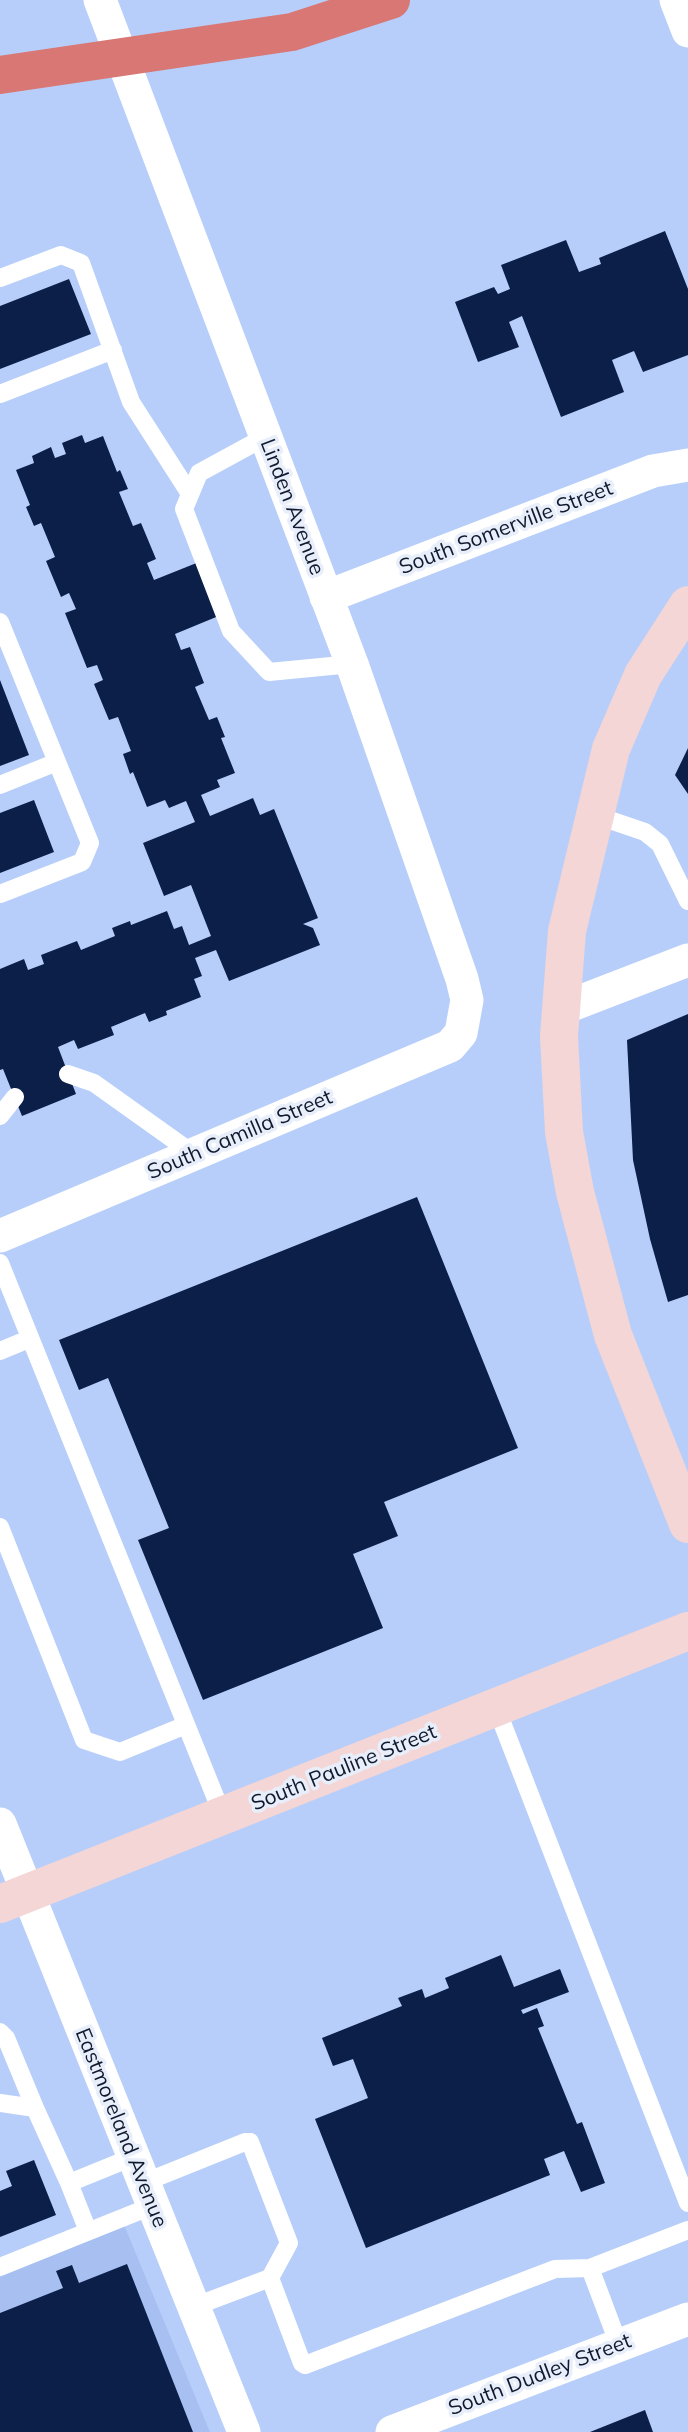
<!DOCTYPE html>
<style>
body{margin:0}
canvas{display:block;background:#b7cefa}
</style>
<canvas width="688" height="2432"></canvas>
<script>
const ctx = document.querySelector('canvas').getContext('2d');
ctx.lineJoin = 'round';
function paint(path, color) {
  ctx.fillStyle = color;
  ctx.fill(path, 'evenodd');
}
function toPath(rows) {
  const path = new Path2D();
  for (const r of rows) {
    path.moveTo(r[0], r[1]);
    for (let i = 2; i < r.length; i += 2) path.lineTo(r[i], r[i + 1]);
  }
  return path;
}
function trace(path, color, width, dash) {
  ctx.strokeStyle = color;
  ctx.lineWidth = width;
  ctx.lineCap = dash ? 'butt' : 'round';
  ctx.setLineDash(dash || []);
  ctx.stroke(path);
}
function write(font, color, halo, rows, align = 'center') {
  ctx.font = font + ' Mulish,sans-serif';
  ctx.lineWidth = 7;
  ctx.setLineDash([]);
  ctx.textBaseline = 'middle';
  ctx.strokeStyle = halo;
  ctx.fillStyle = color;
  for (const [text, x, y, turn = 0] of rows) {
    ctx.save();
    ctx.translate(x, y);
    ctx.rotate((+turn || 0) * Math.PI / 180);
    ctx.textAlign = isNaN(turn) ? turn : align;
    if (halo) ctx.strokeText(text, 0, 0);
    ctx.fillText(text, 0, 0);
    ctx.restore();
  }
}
paint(toPath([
 [124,2225,210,2432,0,2432,0,2277]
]), '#a7c0f1');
paint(toPath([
 [665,231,688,289,688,355,643,372,634,351,612,360,624,392,561,417,522,316,509,322,519,347,478,362,455,302,494,287,498,294,510,289,501,265,566,240,579,272,601,264,599,258],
 [69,279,91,334,0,369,0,306],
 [82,435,85,443,103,436,117,472,120,470,128,489,119,492,133,526,141,523,156,559,147,563,154,580,199,562,221,615,175,634,181,650,190,647,204,683,195,687,209,720,217,717,225,737,221,738,235,773,217,780,220,787,201,795,210,816,253,798,260,815,274,809,318,918,303,924,313,928,320,945,229,981,216,950,195,958,202,976,194,979,201,997,166,1011,167,1015,149,1022,145,1013,111,1027,114,1035,78,1049,74,1040,58,1047,76,1094,22,1116,3,1069,0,1070,0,969,24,959,28,970,44,964,41,955,77,941,81,950,115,936,112,928,130,921,131,925,167,911,174,929,182,926,189,945,211,936,191,885,164,896,143,843,195,822,186,801,169,808,165,800,147,807,133,772,130,774,123,754,131,751,118,717,109,720,94,684,103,680,97,665,87,668,65,613,76,609,69,593,61,597,46,561,55,557,41,523,34,526,26,507,30,505,16,470,34,463,32,456,51,447,55,458,66,454,62,443],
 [0,680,29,755,0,766],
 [688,748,688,794,675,775],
 [34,800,54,852,0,873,0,813],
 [688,1014,688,1295,668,1302,650,1239,633,1160,627,1040],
 [417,1197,518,1448,384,1502,398,1536,353,1554,383,1628,203,1700,138,1540,169,1528,108,1378,79,1390,59,1340],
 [501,1955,514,1987,560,1969,569,1992,521,2010,523,2014,537,2008,544,2026,538,2028,577,2124,582,2122,605,2183,581,2192,564,2151,544,2159,550,2175,366,2248,315,2119,368,2098,353,2059,333,2066,322,2038,402,2006,398,1998,422,1989,425,1998,449,1988,445,1978],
 [34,2160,56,2215,0,2237,0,2191,12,2186,6,2171],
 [127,2264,193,2432,0,2432,0,2313,63,2288,56,2271,72,2265,79,2283],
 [645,2410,653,2432,590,2432]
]), '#0b1f49');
trace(toPath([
 [0,278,61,255,81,263,131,402,190,494],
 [0,394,113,350],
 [265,437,199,473,184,509,231,631,269,672,352,664],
 [0,622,90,843,82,862,0,894],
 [0,785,57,762],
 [595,815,645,832,660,844,688,901],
 [68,1074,94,1083,195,1155],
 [0,1116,15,1097],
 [0,1263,223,1816],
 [0,1351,29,1339],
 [0,1527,84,1740,120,1752,186,1725],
 [496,1707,688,2203],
 [0,2032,6,2038,35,2108,69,2183,133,2157],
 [0,2103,35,2108],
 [69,2183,88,2231],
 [143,2183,245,2142,250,2142,289,2243,270,2278],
 [0,2267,152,2206],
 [193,2307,270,2278,302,2363,305,2365,555,2269,590,2268],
 [619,2345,590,2268,688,2230]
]), '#fff', 18);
trace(toPath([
 [676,0,688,31],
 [326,597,653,471,688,465],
 [561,1009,688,960],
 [0,1236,450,1046,461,1033,467,1000,462,979,352,664,100,0],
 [0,1824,244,2432],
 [392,2432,688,2319]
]), '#fff', 33);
trace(toPath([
 [688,605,643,675,611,749,567,931,559,1036,564,1132,575,1192,613,1335,688,1524],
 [0,1904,688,1631]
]), '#f3d6d5', 38);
trace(toPath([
 [0,75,292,32,391,0]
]), '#d87774', 38);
write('21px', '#101a2e', '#e8eefa', [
 ["Linden Avenue",292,507,69],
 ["South Somerville Street",506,528,-21],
 ["South Camilla Street",240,1135,-23],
 ["South Pauline Street",344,1768,-22],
 ["Eastmoreland Avenue",121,2128,68],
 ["South Dudley Street",540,2375,-21]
]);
</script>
